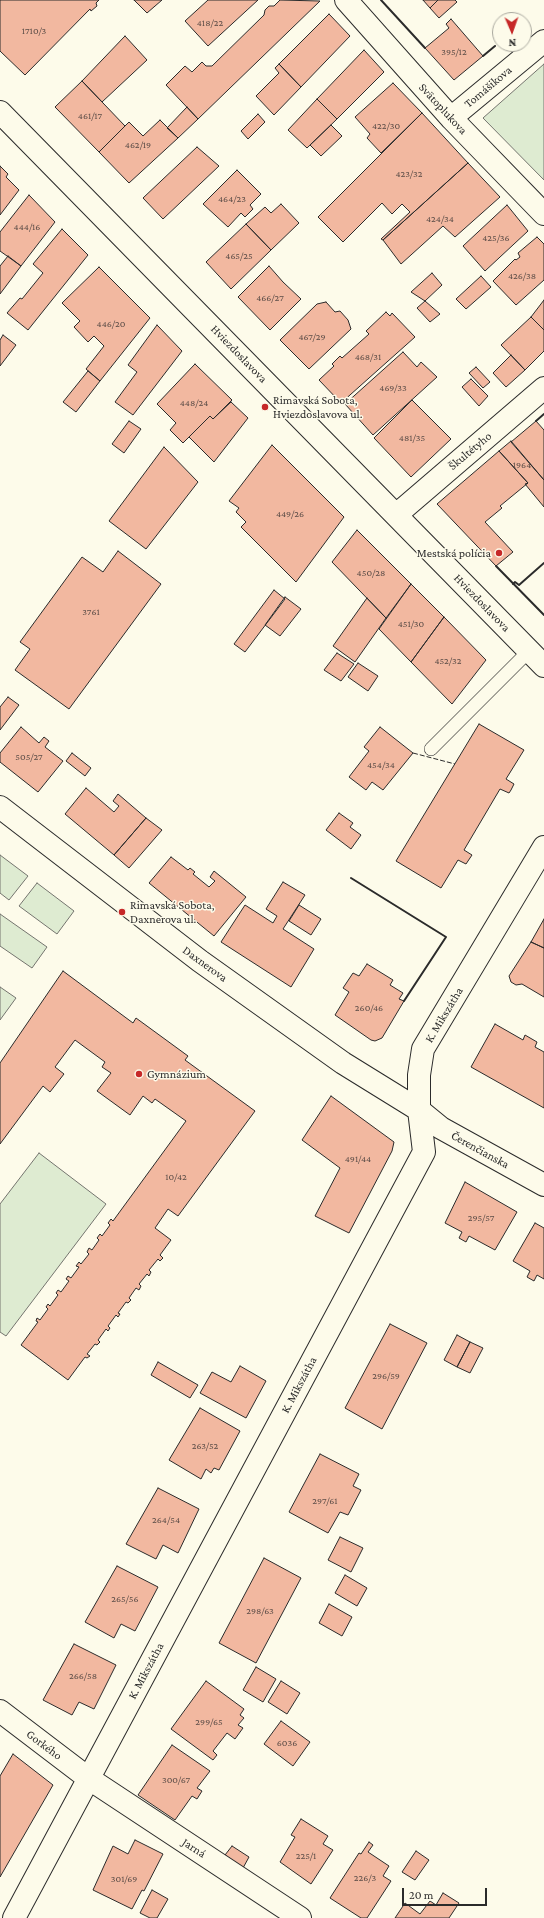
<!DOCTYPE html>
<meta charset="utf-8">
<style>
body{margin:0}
#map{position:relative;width:544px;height:1918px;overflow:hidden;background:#fdfbea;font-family:"Crimson Pro",serif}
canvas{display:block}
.north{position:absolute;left:492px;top:12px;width:40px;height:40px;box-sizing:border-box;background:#fdfbea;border:1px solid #a9a89e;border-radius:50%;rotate:178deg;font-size:11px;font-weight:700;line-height:16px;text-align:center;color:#2b2b2b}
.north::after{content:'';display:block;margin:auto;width:14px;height:18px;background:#c62828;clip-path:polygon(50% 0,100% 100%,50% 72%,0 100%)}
.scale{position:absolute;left:402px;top:1888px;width:85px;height:18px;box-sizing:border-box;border:2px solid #2b2b2b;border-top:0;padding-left:5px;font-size:12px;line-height:14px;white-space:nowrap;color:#2b2b2b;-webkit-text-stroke:3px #fdfbea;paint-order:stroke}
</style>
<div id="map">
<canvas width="544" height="1918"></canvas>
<div class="north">N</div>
<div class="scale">20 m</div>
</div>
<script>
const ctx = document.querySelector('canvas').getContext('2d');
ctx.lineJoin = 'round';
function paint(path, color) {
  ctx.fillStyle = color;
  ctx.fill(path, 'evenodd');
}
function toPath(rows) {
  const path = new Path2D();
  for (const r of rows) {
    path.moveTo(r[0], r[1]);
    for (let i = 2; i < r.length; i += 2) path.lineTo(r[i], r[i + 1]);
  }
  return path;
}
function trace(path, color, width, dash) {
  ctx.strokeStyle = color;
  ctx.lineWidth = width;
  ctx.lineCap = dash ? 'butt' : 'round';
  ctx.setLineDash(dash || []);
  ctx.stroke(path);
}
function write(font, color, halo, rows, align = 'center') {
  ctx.font = font + ' "Crimson Pro",serif';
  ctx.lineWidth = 3;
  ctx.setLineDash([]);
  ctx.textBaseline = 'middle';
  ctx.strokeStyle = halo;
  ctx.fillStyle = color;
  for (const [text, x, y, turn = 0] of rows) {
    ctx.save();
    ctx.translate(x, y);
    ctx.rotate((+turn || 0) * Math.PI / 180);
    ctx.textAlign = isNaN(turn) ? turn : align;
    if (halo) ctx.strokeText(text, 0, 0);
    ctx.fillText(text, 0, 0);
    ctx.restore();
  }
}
const green = toPath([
 [544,64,544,180,483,118,544,64],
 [0,855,28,876,9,900,0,893,0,855],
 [37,883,74,911,57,934,19,906,37,883],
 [0,914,47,947,32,968,0,946,0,914],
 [0,987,16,998,0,1020,0,987],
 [39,1153,106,1204,6,1336,0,1332,0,1204,39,1153]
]);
paint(green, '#deebd1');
trace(green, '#74746e', 1);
const building = toPath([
 [0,0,99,0,96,3,97,6,91,11,90,9,25,75,0,51,0,0],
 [134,0,162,0,147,13,134,0],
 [208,0,258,0,208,46,185,21,208,0],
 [280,0,320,1,198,119,166,85,185,66,192,72,202,62,206,66,212,66,264,15,265,10,269,6,274,6,280,0],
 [423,0,438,0,430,8,423,0],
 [438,0,455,0,457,2,439,18,430,8,438,0],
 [329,14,350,36,301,87,279,64,329,14],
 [451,19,483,56,454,80,425,48,449,28,446,24,451,19],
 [125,36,147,60,102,102,82,81,125,36],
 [364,50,384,72,337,119,317,99,364,50],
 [279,64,301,87,274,115,256,96,279,73,275,68,279,64],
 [82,81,125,126,99,152,55,107,82,81],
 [393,83,422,113,381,153,367,138,370,134,355,117,393,83],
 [317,99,337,119,307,148,288,130,317,99],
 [187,107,198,119,178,138,167,128,187,107],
 [422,113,468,163,383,240,381,239,410,212,402,204,392,214,382,203,343,242,318,217,422,113],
 [258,114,265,122,248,139,241,131,258,114],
 [160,120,178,138,129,183,99,152,129,122,143,136,160,120],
 [331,125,342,136,321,156,310,145,331,125],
 [197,147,219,166,163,219,143,198,197,147],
 [468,163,500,197,455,237,443,226,401,264,383,240,468,163],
 [0,166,8,174,6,177,19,190,0,215,0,166],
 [237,170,261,194,250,205,253,209,245,217,241,213,228,227,203,204,237,170],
 [29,195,55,222,21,266,0,251,0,232,29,195],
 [281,204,299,223,271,250,246,224,265,207,271,213,281,204],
 [507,205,528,231,485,271,463,246,507,205],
 [246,224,271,250,231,289,206,262,246,224],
 [62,229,88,255,28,330,7,313,20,298,22,299,43,273,33,264,62,229],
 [537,237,544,244,544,280,516,305,493,281,515,259,516,260,520,257,518,253,537,237],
 [8,256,21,266,0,294,0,266,8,256],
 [269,266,283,282,301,299,270,330,238,297,269,266],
 [99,267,150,318,100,381,86,369,104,346,94,336,88,342,74,327,80,321,62,303,99,267],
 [432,273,442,285,425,301,411,292,432,273],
 [481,276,491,287,466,309,456,299,481,276],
 [544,300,544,330,531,317,544,300],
 [425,301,440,314,430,322,417,308,425,301],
 [326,302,335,312,340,311,348,320,351,329,309,369,280,340,317,304,326,302],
 [386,312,390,316,392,313,415,337,341,403,319,380,334,366,332,364,340,356,342,358,369,334,366,331,386,312],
 [531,317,544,330,544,351,525,370,501,345,531,317],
 [157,325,182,351,133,415,115,402,137,372,128,365,157,325],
 [3,335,16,345,0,366,0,340,3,335],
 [403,352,417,367,421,362,437,377,373,435,345,404,403,352],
 [511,355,525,370,506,387,493,373,511,355],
 [195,364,232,400,213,419,210,416,183,443,170,430,176,423,157,404,195,364],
 [476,367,490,382,483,388,469,373,476,367],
 [88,371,100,381,76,412,63,402,88,371],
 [471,379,488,396,479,406,462,387,471,379],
 [412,400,451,439,411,477,374,438,412,400],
 [231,402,248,418,214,462,189,437,210,416,213,419,231,402],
 [129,421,141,429,124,453,112,444,129,421],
 [536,421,544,430,544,480,511,442,536,421],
 [511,441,544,480,544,507,525,484,528,483,499,451,511,441],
 [272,445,344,517,296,582,241,527,246,522,236,512,239,508,229,501,272,445],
 [164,447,198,482,146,549,109,521,164,447],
 [499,451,528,483,500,506,502,508,485,522,513,552,496,566,437,504,499,451],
 [357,530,411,584,386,618,332,562,357,530],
 [118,551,161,584,69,709,15,670,30,649,20,642,82,557,103,572,118,551],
 [411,584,444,617,411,662,379,629,411,584],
 [274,590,285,599,245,652,234,644,274,590],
 [285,597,301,609,280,636,265,625,285,597],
 [367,598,386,618,355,662,333,646,367,598],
 [444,617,486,660,452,704,411,662,444,617],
 [337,653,354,664,341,681,324,670,337,653],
 [358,663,378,676,368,691,348,677,358,663],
 [8,697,19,705,0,730,0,707,8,697],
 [479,724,524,750,506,779,514,784,511,790,509,793,500,789,464,850,472,855,466,864,458,860,441,888,396,861,479,724],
 [21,727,39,743,44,737,49,741,45,747,63,761,38,792,0,762,0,753,21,727],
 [380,727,413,753,383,790,372,782,366,790,349,777,369,751,364,747,380,727],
 [72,753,91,768,85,776,66,761,72,753],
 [86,788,114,812,119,806,113,801,118,794,146,818,114,855,65,814,86,788],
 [339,813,353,823,350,827,361,835,351,849,326,830,339,813],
 [146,818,162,830,129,868,114,855,146,818],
 [171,857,188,870,190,868,195,872,193,874,209,887,215,881,210,877,214,871,246,897,214,936,149,883,171,857],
 [283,882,305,895,283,929,314,949,291,987,221,942,245,905,273,923,277,916,266,909,283,882],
 [299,905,321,919,311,935,289,921,299,905],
 [544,919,544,948,531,942,544,919],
 [531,942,544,948,544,997,522,984,516,985,511,982,509,976,531,942],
 [367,964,393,980,390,985,403,993,399,999,404,1001,382,1038,375,1041,371,1040,335,1015,349,992,343,988,353,973,359,976,367,964],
 [63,971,133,1023,136,1018,188,1056,185,1060,255,1111,178,1216,168,1209,155,1228,171,1240,160,1255,163,1258,160,1261,158,1259,149,1270,151,1272,149,1276,147,1274,139,1284,141,1286,139,1290,136,1288,129,1298,131,1300,128,1303,126,1302,118,1313,120,1314,118,1317,116,1315,108,1326,110,1328,108,1331,106,1329,98,1340,100,1342,97,1345,95,1344,87,1354,90,1356,87,1358,85,1357,68,1380,21,1345,38,1322,36,1321,37,1318,40,1320,48,1309,46,1307,48,1304,50,1306,58,1295,56,1293,58,1290,61,1292,69,1281,66,1279,68,1276,71,1278,79,1267,76,1266,79,1262,81,1264,89,1254,87,1252,89,1248,92,1250,99,1240,97,1238,100,1234,102,1236,110,1225,108,1223,111,1219,113,1221,186,1121,155,1099,152,1103,143,1096,130,1115,97,1091,111,1073,102,1067,105,1062,75,1040,55,1067,64,1074,50,1092,43,1086,0,1144,0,1063,63,971],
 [495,1024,523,1040,525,1035,537,1042,535,1047,544,1052,544,1108,471,1067,495,1024],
 [331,1096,394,1142,392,1151,349,1233,315,1216,340,1168,302,1140,331,1096],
 [465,1182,517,1212,495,1250,469,1236,466,1242,459,1238,462,1232,445,1223,465,1182],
 [535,1223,544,1228,544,1279,537,1275,534,1281,527,1277,530,1271,513,1261,535,1223],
 [390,1324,427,1343,382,1429,345,1408,390,1324],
 [457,1335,470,1342,457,1367,444,1360,457,1335],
 [470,1342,483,1348,470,1373,457,1367,470,1342],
 [158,1362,198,1385,190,1398,151,1375,158,1362],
 [240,1366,266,1381,246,1418,200,1393,212,1372,231,1382,240,1366],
 [200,1408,240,1431,219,1470,214,1468,211,1473,206,1469,201,1479,169,1460,200,1408],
 [320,1454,359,1474,353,1486,361,1490,348,1515,340,1512,328,1533,289,1512,320,1454],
 [158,1488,199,1509,178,1553,163,1545,156,1559,126,1544,158,1488],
 [340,1537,363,1548,351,1572,328,1560,340,1537],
 [264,1558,301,1578,256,1663,219,1643,264,1558],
 [117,1566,158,1587,135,1631,121,1624,114,1638,85,1622,117,1566],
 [345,1575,367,1588,357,1606,335,1593,345,1575],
 [329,1604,352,1617,342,1636,319,1623,329,1604],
 [74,1644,116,1665,94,1709,79,1702,72,1715,43,1700,74,1644],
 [256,1667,276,1679,263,1702,243,1690,256,1667],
 [206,1681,244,1709,240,1715,244,1718,238,1725,243,1728,235,1739,227,1733,213,1751,217,1755,213,1760,171,1729,206,1681],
 [281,1681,300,1693,287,1714,268,1702,281,1681],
 [281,1721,310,1742,293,1766,264,1744,281,1721],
 [172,1745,210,1771,197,1788,202,1791,197,1799,192,1796,175,1820,138,1795,172,1745],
 [13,1754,53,1785,0,1877,0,1776,13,1754],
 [301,1819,328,1836,323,1844,333,1850,311,1884,280,1862,295,1837,291,1835,301,1819],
 [135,1840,163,1854,144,1891,142,1890,132,1909,93,1890,113,1846,128,1854,135,1840],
 [369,1842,373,1845,368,1852,389,1866,383,1876,391,1881,367,1918,361,1918,330,1898,359,1853,361,1854,369,1842],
 [232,1846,249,1857,243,1868,225,1855,232,1846],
 [416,1851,429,1860,415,1880,402,1872,416,1851],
 [152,1890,168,1899,157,1918,150,1918,140,1913,152,1890],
 [443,1893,459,1903,449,1918,395,1918,405,1903,420,1914,430,1901,436,1905,443,1893]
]);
paint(building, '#f2b8a0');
trace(building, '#2b2b2b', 1);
const service = toPath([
 [431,749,529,651]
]);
const minor = toPath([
 [346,0,451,118,544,214],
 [0,112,544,666],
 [451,118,544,41],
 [396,515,544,388],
 [0,807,200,961,343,1063,419,1110,441,1128,544,1185],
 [0,1711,88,1778,300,1918],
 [14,1918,424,1152,419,1110,419,1075,423,1049,544,847]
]);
trace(service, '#2b2b2b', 14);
trace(minor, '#2b2b2b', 24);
trace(service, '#fdfbea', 13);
trace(minor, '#fdfbea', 22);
trace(toPath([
 [413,753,455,764]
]), '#2b2b2b', 1, [5, 2]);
trace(toPath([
 [381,0,425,48],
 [483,56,495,46],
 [536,421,544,414],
 [496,566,544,615],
 [513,584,515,582,519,585,544,563],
 [351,878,446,937,404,1001]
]), '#2b2b2b', 2);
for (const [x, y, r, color] of [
 [265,407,4,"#c62828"],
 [499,553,4,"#c62828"],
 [122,912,4,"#c62828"],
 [139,1074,4,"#c62828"]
]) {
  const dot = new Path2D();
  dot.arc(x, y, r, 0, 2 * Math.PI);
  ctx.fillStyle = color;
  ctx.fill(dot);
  trace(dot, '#fdfbea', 1.5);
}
write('10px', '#5d4e48', null, [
 ["418/22",210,23],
 ["1710/3",34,31],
 ["395/12",454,52],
 ["461/17",90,116],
 ["422/30",386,126],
 ["462/19",138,145],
 ["423/32",409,174],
 ["464/23",232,199],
 ["424/34",440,219],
 ["444/16",27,227],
 ["425/36",496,238],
 ["465/25",239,256],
 ["426/38",522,276],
 ["466/27",270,298],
 ["446/20",111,324],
 ["467/29",312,337],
 ["468/31",368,357],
 ["469/33",393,388],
 ["448/24",194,403],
 ["481/35",412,438],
 ["1964",522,465],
 ["449/26",290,514],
 ["450/28",371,573],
 ["3761",91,612],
 ["451/30",411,624],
 ["452/32",448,661],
 ["505/27",29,757],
 ["454/34",381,765],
 ["260/46",369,1008],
 ["491/44",358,1159],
 ["10/42",176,1177],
 ["295/57",481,1218],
 ["296/59",386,1376],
 ["263/52",205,1446],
 ["297/61",325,1501],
 ["264/54",166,1520],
 ["265/56",125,1599],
 ["298/63",260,1611],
 ["266/58",83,1676],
 ["299/65",209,1722],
 ["6036",287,1743],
 ["300/67",176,1780],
 ["225/1",306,1856],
 ["226/3",365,1878],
 ["301/69",124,1879]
]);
write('12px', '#2b2b2b', '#fdfbea', [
 ["Tomášikova",488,87,-40],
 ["Svätoplukova",443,109,47],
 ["Hviezdoslavova",239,354,46],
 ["Škultétyho",470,451,-40],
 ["Hviezdoslavova",482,603,46],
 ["Daxnerova",205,964,36],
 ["K. Mikszátha",444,1015,-59],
 ["Čerenčianska",480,1150,29],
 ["K. Mikszátha",299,1385,-62],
 ["K. Mikszátha",146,1671,-62],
 ["Gorkého",44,1745,37],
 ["Jarná",194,1848,33]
]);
write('12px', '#2b2b2b', '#fdfbea', [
 ["Rimavská Sobota,",273,400],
 ["Hviezdoslavova ul.",273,414],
 ["Mestská polícia",491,553,"right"],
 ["Rimavská Sobota,",130,905],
 ["Daxnerova ul.",130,919],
 ["Gymnázium",147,1074]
], 'left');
</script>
